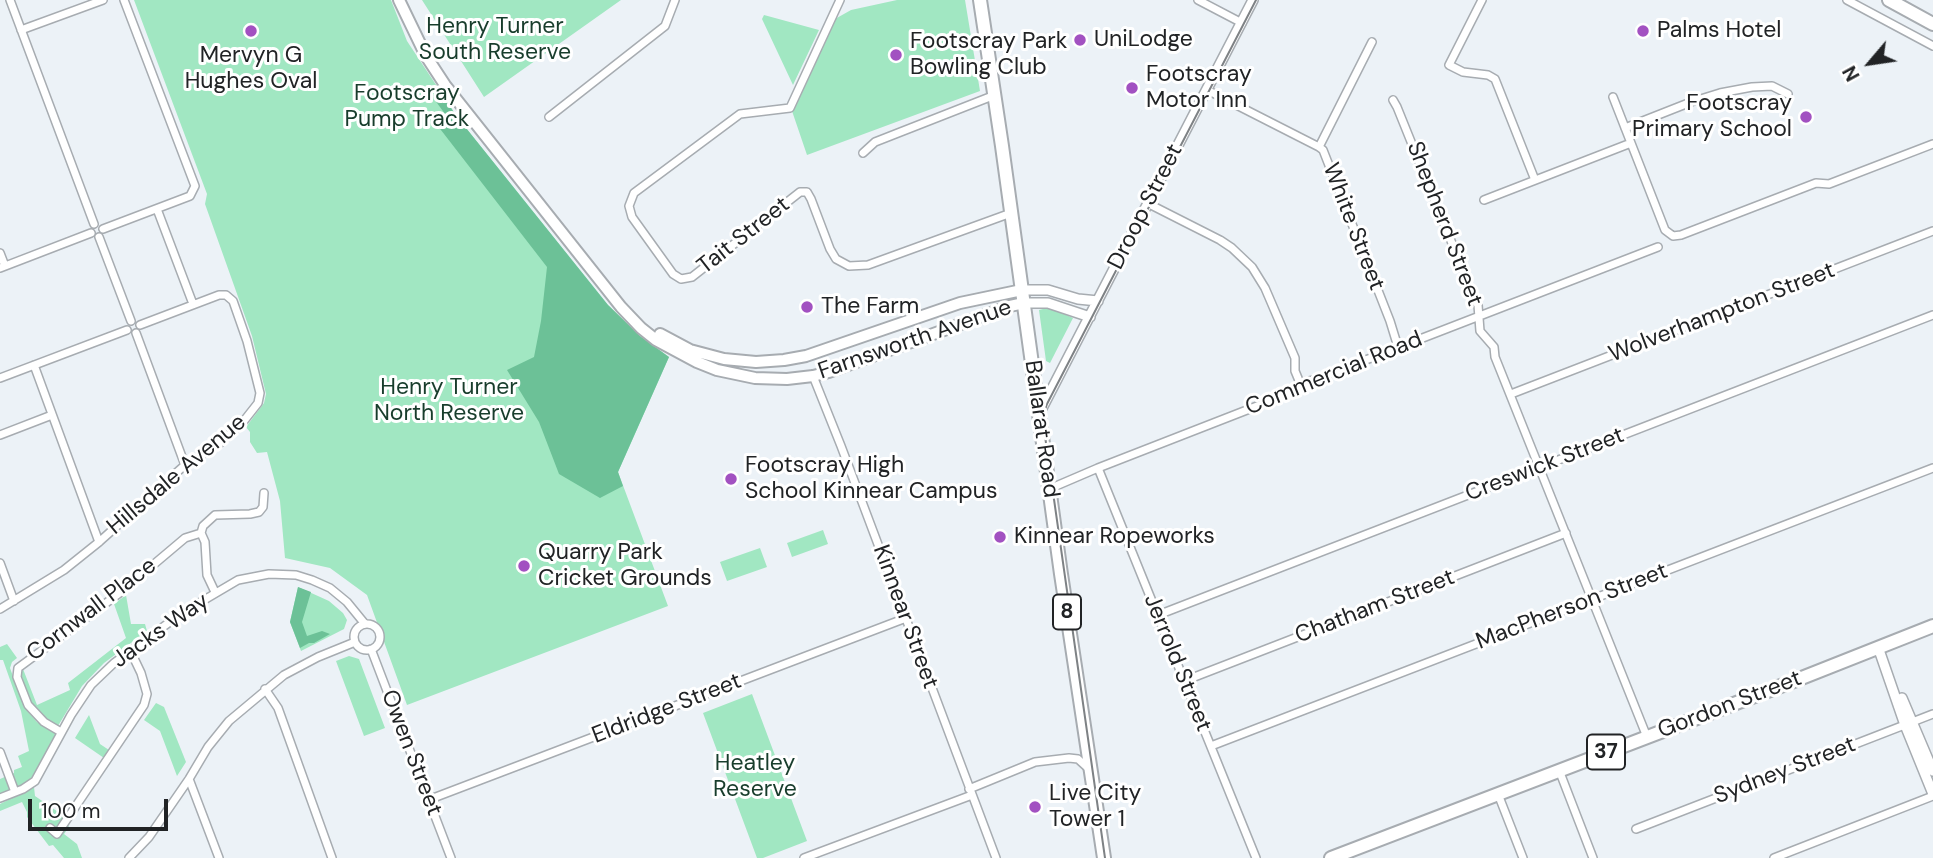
<!DOCTYPE html>
<style>
body{margin:0}
#map{position:relative;width:1933px;height:858px;overflow:hidden;background:#ecf2f7;font-family:"DM Sans",sans-serif}
canvas{display:block}
.north{position:absolute;left:1835px;top:28px;width:70px;height:70px;-webkit-text-stroke:5px #fff;paint-order:stroke;rotate:241deg;font-size:19px;font-weight:700;line-height:28px;text-align:center;color:#212325}
.north::after{content:'';display:block;margin:auto;width:24px;height:32px;background:#212325;clip-path:polygon(50% 0,100% 100%,50% 72%,0 100%)}
.scale{position:absolute;left:28px;top:799px;width:140px;height:32px;box-sizing:border-box;border:4px solid #212325;border-top:0;padding-left:9px;font-size:21px;line-height:24px;white-space:nowrap;color:#212325;-webkit-text-stroke:5px #fff;paint-order:stroke}
</style>
<div id="map">
<canvas width="1933" height="858"></canvas>
<div class="north">N</div>
<div class="scale">100 m</div>
</div>
<script>
const ctx = document.querySelector('canvas').getContext('2d');
ctx.lineJoin = 'round';
function paint(path, color) {
  ctx.fillStyle = color;
  ctx.fill(path, 'evenodd');
}
function toPath(rows) {
  const path = new Path2D();
  for (const r of rows) {
    if (r.length === 3) {
      path.moveTo(r[0] + r[2], r[1]);
      path.arc(r[0], r[1], r[2], 0, 2 * Math.PI);
      continue;
    }
    path.moveTo(r[0], r[1]);
    for (let i = 2; i < r.length; i += 2) path.lineTo(r[i], r[i + 1]);
  }
  return path;
}
function trace(path, color, width, dash) {
  ctx.strokeStyle = color;
  ctx.lineWidth = width;
  ctx.lineCap = dash ? 'butt' : 'round';
  ctx.setLineDash(dash || []);
  ctx.stroke(path);
}
function write(font, color, halo, rows, align = 'center') {
  ctx.font = font + ' "DM Sans",sans-serif';
  ctx.lineWidth = 6;
  ctx.setLineDash([]);
  ctx.textBaseline = 'middle';
  ctx.strokeStyle = halo;
  ctx.fillStyle = color;
  for (const [text, x, y, turn = 0] of rows) {
    ctx.save();
    ctx.translate(x, y);
    ctx.rotate((+turn || 0) * Math.PI / 180);
    ctx.textAlign = isNaN(turn) ? turn : align;
    if (halo) ctx.strokeText(text, 0, 0);
    ctx.fillText(text, 0, 0);
    ctx.restore();
  }
}
paint(toPath([
 [134,0,391,0,407,41,458,118,608,305,640,336,669,357,618,472,668,606,407,705,367,595,330,568,285,558,280,501,267,452,257,453,250,442,250,432,246,427,264,403,266,394,252,336,205,204,207,194],
 [422,0,621,0,484,97],
 [897,0,965,0,980,91,807,155,792,111,835,19,851,10],
 [764,15,819,30,793,85,762,19],
 [1043,309,1053,309,1073,318,1050,363,1046,361,1039,310],
 [823,530,828,544,792,557,787,543],
 [760,548,767,567,727,581,720,562],
 [298,587,329,601,343,613,347,620,344,629,301,651,290,622],
 [126,595,131,624,145,624,147,631,104,663,82,686,58,726,49,723,30,701,21,674,23,669,37,705,70,690,68,683,126,638,114,604],
 [7,644,17,658,12,662,10,668,24,707,37,722,57,734,31,779,26,784,0,794,0,779,14,773,14,770,22,767,18,756,29,751,21,711,3,660,0,660,0,647],
 [349,656,359,659,385,728,364,736,336,661],
 [752,694,807,841,763,858,757,858,703,713],
 [156,703,164,707,186,762,177,776,160,731,144,720],
 [89,715,100,744,109,750,104,758,75,738],
 [34,787,35,796,61,814,69,827,64,834,77,844,82,858,64,858,53,845,49,846,27,817,27,812,22,802,0,811,0,804]
]), '#a1e7c2');
paint(toPath([
 [439,91,458,118,608,305,640,336,669,357,618,472,623,486,600,498,559,474,539,422,507,370,534,357,541,321,547,267,434,121,445,114,432,96],
 [298,587,311,592,302,622,307,636,322,631,330,634,314,643,309,643,300,648,290,622]
]), '#6cc197');
const minor = toPath([
 [10,0,94,224],
 [840,0,790,108,740,114,634,193,629,206,632,217,673,274,681,279,692,277,800,192,807,192,811,199,830,249,836,259,849,266,868,265,1011,213],
 [1198,0,1242,23],
 [1482,0,1449,65,1463,72,1488,75,1495,79,1535,180],
 [1847,0,1933,46],
 [21,30,103,0],
 [1207,90,1319,147,1323,150,1390,321,1398,347],
 [1613,97,1665,230,1673,236,1681,235,1816,183,1829,184,1933,144],
 [1393,100,1397,107,1466,278,1467,290,1478,305,1480,331,1494,347,1495,357,1647,737],
 [549,117,665,26,675,0],
 [1625,128,1691,102,1720,93,1752,87,1772,86,1788,94],
 [1319,147,1372,42],
 [863,153,875,142,995,95],
 [1484,200,1631,143],
 [1149,204,1220,240,1232,248,1252,267,1265,288,1295,358,1295,371,1300,383],
 [157,209,193,304],
 [103,229,190,196,195,186,124,0],
 [99,237,131,321],
 [0,253,5,266],
 [0,268,91,233],
 [136,333,185,465],
 [34,365,99,542],
 [813,376,841,446,996,858],
 [0,378,127,330],
 [1511,394,1933,231],
 [0,435,52,415],
 [1098,468,1256,858],
 [1049,489,1098,468,1288,394,1300,383,1314,380,1658,247],
 [0,563,14,601],
 [215,592,207,575,205,542,201,533,203,526,215,515,250,514,259,512,263,507,264,493],
 [0,609,64,570,99,542,185,465,219,444,243,422,258,403,260,393,247,341,233,301,226,295,219,295,140,325],
 [1158,615,1933,315],
 [367,637,13],
 [371,649,451,858],
 [1184,681,1566,533],
 [265,689,278,708,332,858],
 [61,732,44,722,28,705,17,677,18,668,121,592,185,538,201,533],
 [1211,746,1933,468],
 [0,752,15,792],
 [1559,770,1593,858],
 [189,779,219,858],
 [969,789,1035,762,1069,758,1078,759,1089,769],
 [1498,794,1523,858],
 [0,798,23,789,35,781,71,715,91,685,114,663,182,613,238,580,269,574,296,575,312,580,330,588,347,602,365,624],
 [428,800,906,618],
 [50,828,57,834,144,705,147,694,141,673,130,650],
 [1636,829,1933,714],
 [129,858,149,837,189,779,208,747,229,721,284,675,318,657,355,642],
 [804,858,972,795],
 [1774,858,1933,796]
]);
const tertiary = toPath([
 [1022,290,1048,290,1078,299,1098,301],
 [1024,303,1048,303,1090,317],
 [1040,412,1253,0],
 [1878,647,1905,725,1933,794],
 [1902,698,1933,771]
]);
const secondary = toPath([
 [399,0,426,56,445,85,621,307,641,328,656,340,697,362,717,370,755,378,787,379,813,376,829,372,1010,306,1024,303],
 [660,334,690,350,724,359,756,362,784,360,806,356,960,303,1022,290]
]);
const primary = toPath([
 [1331,858,1799,679,1933,626]
]);
const trunk = toPath([
 [980,0,1002,146,1061,574,1104,858],
 [1889,0,1933,24]
]);
trace(minor, '#a7acb1', 10);
trace(tertiary, '#a7acb1', 12);
trace(secondary, '#a7acb1', 14);
trace(primary, '#a7acb1', 16);
trace(trunk, '#a7acb1', 16);
trace(minor, '#fff', 7);
trace(tertiary, '#fff', 9);
trace(secondary, '#fff', 10);
trace(primary, '#fff', 12);
trace(trunk, '#fff', 12);
trace(toPath([
 [1105,858,1044,429,1043,416,1047,404,1256,0]
]), '#7e8285', 2);
for (const [x, y, r, color] of [
 [251,31,7,"#a251c1"],
 [1643,31,7,"#a251c1"],
 [1080,40,7,"#a251c1"],
 [896,55,7,"#a251c1"],
 [1132,88,7,"#a251c1"],
 [1806,117,7,"#a251c1"],
 [807,307,7,"#a251c1"],
 [731,479,7,"#a251c1"],
 [1000,537,7,"#a251c1"],
 [524,566,7,"#a251c1"],
 [1035,807,7,"#a251c1"]
]) {
  const dot = new Path2D();
  dot.arc(x, y, r, 0, 2 * Math.PI);
  ctx.fillStyle = color;
  ctx.fill(dot);
  trace(dot, '#fff', 2.5);
}
for (const [x, y, w] of [
 [1067,612,28],
 [1606,752,38]
]) {
  const box = new Path2D();
  box.roundRect(x - w / 2, y - 17.5, w, 35, 5);
  ctx.fillStyle = '#fff';
  ctx.fill(box);
  trace(box, '#212325', 2);
}
write('bold 21px', '#212325', null, [
 ["8",1067,612],
 ["37",1606,752]
]);
write('23px', '#183d2c', '#fff', [
 ["Henry Turner",495,27],
 ["South Reserve",495,53],
 ["Footscray",407,94],
 ["Pump Track",407,120],
 ["Henry Turner",449,388],
 ["North Reserve",449,414],
 ["Heatley",755,764],
 ["Reserve",755,790]
]);
write('23px', '#212325', '#fff', [
 ["Palms Hotel",1657,31],
 ["UniLodge",1094,40],
 ["Footscray Park",910,42],
 ["Bowling Club",910,68],
 ["Mervyn G",251,56,"center"],
 ["Hughes Oval",251,82,"center"],
 ["Footscray",1146,75],
 ["Motor Inn",1146,101],
 ["Footscray",1792,104,"right"],
 ["Primary School",1792,130,"right"],
 ["The Farm",821,307],
 ["Footscray High",745,466],
 ["School Kinnear Campus",745,492],
 ["Kinnear Ropeworks",1014,537],
 ["Quarry Park",538,553],
 ["Cricket Grounds",538,579],
 ["Live City",1049,794],
 ["Tower 1",1049,820]
], 'left');
write('23px', '#212325', '#fff', [
 ["Droop Street",1146,207,-63],
 ["Shepherd Street",1444,224,69],
 ["White Street",1353,227,69],
 ["Tait Street",744,236,-38],
 ["Wolverhampton Street",1722,313,-21],
 ["Farnsworth Avenue",915,340,-19],
 ["Commercial Road",1334,374,-22],
 ["Ballarat Road",1041,429,82],
 ["Creswick Street",1545,465,-21],
 ["Hillsdale Avenue",177,475,-40],
 ["Chatham Street",1375,607,-21],
 ["MacPherson Street",1572,607,-21],
 ["Cornwall Place",92,610,-37],
 ["Kinnear Street",905,617,70],
 ["Jacks Way",161,631,-35],
 ["Jerrold Street",1177,663,68],
 ["Gordon Street",1730,705,-21],
 ["Eldridge Street",667,709,-21],
 ["Owen Street",411,753,69],
 ["Sydney Street",1785,771,-21]
]);
</script>
